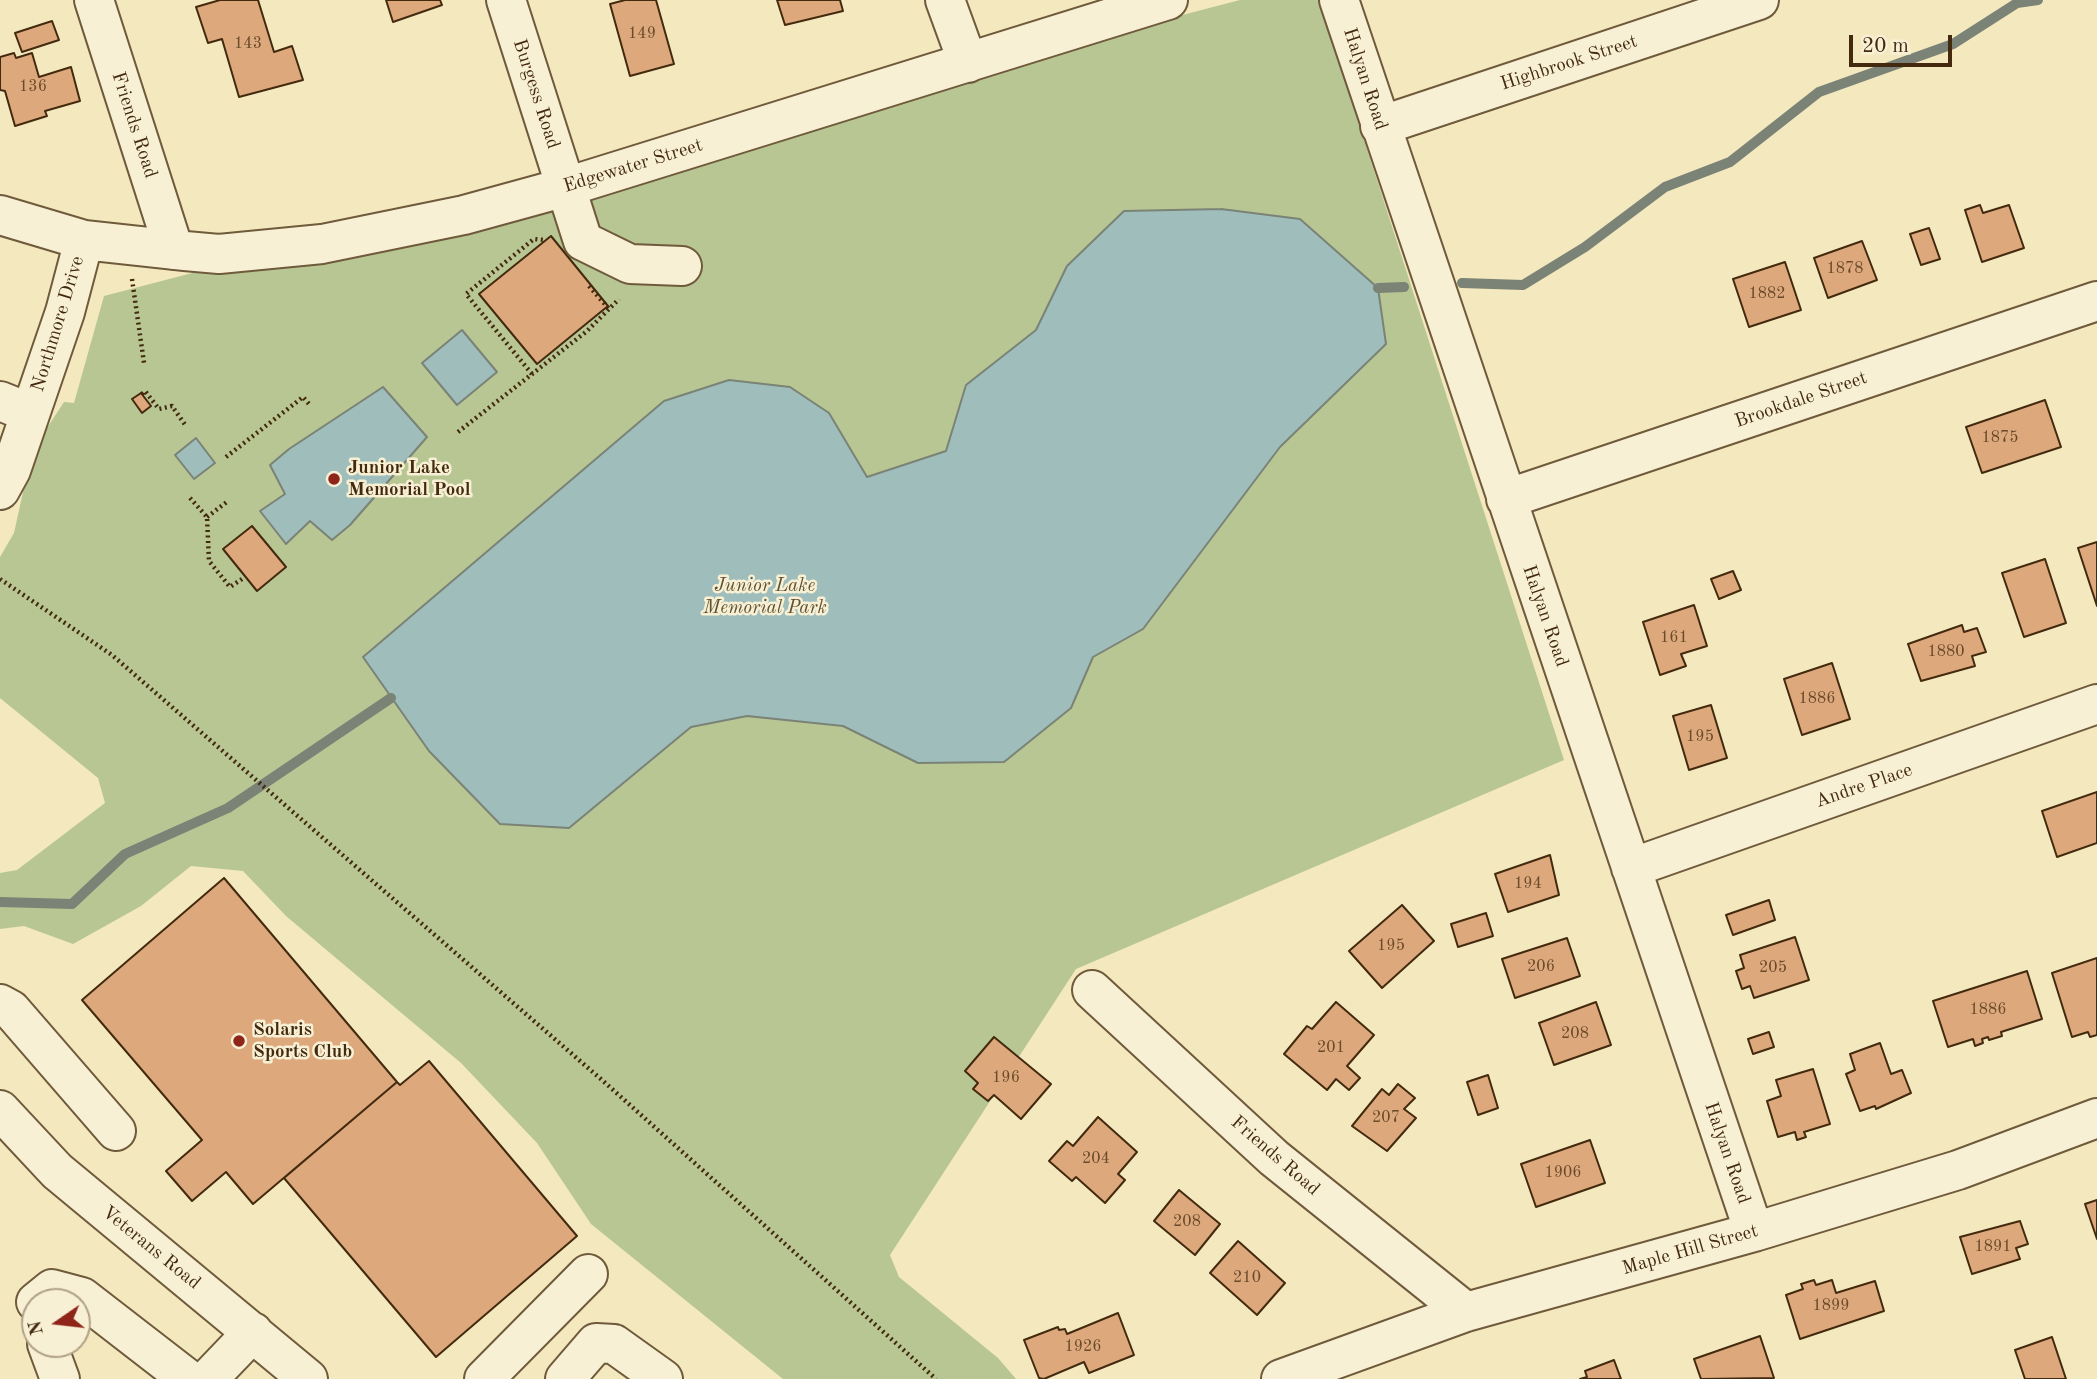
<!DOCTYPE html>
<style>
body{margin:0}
#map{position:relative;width:2097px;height:1379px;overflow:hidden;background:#f4e8be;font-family:"Old Standard TT",serif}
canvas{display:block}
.north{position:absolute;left:21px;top:1288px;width:70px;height:70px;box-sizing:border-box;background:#f8f0d5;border:2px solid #b0a186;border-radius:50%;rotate:256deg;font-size:19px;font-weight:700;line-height:28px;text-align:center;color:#432a0f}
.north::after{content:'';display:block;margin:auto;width:24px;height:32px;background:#8f2418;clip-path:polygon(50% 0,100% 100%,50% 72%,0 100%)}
.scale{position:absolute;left:1849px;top:35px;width:103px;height:32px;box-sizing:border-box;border:4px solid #432a0f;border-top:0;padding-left:9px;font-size:21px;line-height:24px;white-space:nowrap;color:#432a0f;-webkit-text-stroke:5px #f8f0d5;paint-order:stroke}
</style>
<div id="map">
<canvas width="2097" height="1379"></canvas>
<div class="north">N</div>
<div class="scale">20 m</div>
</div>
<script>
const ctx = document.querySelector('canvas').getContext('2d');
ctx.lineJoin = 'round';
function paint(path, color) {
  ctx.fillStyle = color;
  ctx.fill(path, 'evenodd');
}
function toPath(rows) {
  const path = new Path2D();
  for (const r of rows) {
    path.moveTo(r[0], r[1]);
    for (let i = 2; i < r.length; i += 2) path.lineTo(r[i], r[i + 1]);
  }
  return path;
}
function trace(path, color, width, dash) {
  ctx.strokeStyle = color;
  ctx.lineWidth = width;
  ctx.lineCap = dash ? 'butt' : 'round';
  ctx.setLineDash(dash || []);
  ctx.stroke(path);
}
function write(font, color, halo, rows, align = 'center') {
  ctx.font = font + ' "Old Standard TT",serif';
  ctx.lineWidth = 5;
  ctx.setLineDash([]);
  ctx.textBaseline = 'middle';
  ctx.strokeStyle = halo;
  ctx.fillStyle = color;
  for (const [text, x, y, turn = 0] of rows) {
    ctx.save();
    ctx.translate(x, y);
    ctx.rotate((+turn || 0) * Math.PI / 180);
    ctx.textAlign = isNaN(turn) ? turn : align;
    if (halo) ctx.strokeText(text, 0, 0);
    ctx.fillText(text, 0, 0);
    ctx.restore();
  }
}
paint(toPath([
 [1240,0,1319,0,1564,760,1076,969,890,1255,899,1277,998,1358,1016,1379,783,1379,591,1224,537,1143,461,1063,286,916,243,871,191,866,141,906,73,944,24,926,0,929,0,873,17,870,105,803,98,778,0,698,0,557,14,533,32,451,64,402,74,403,104,296]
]), '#b8c694');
const water = toPath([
 [1221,209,1300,219,1378,288,1386,344,1280,447,1143,629,1093,657,1071,708,1004,762,918,763,843,726,747,716,691,727,569,828,500,824,429,751,363,657,664,401,729,380,790,387,829,413,867,477,946,451,966,385,1036,330,1067,266,1124,211,1221,209],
 [462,330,497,372,457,405,422,363,462,330],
 [383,387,427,437,350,525,332,540,310,521,286,544,260,511,285,494,270,465,289,449,383,387],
 [196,438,215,463,194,479,175,455,196,438]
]);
paint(water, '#9fbebb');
trace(water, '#7a8376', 2);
trace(toPath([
 [1462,283,1523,285,1585,247,1665,187,1730,162,1819,92,1953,44,2017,3,2038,0],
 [1378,288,1404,287],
 [0,902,72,904,125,854,228,808,391,698]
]), '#7a8376', 10);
const building = toPath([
 [220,0,258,0,274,52,292,46,303,80,239,97,222,39,208,43,196,7,220,0],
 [386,0,440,0,442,5,393,22,386,0],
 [625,0,656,0,674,64,630,76,610,4,625,0],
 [777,0,840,0,843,11,785,25,777,0],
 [52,21,59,40,22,52,15,33,52,21],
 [14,53,16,58,32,53,39,77,71,67,80,101,45,111,47,116,15,126,5,91,0,90,0,57,14,53],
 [1980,205,1983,213,2009,205,2024,248,1982,262,1965,210,1980,205],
 [1929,228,1940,259,1921,265,1910,234,1929,228],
 [551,236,608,306,537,364,479,294,551,236],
 [1862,241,1877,280,1828,298,1814,258,1862,241],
 [1785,262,1801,310,1749,327,1733,279,1785,262],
 [141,393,151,406,142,413,132,399,141,393],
 [2045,400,2061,447,1982,473,1966,427,2045,400],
 [252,526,286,567,257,591,223,549,252,526],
 [2097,542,2097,606,2078,548,2097,542],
 [2045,559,2066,623,2024,637,2002,573,2045,559],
 [1733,571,1741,590,1719,599,1711,579,1733,571],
 [1694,605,1707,646,1681,654,1686,666,1660,675,1643,622,1694,605],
 [1962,625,1964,632,1977,628,1986,652,1972,656,1975,666,1921,681,1908,644,1962,625],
 [1832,663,1850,719,1802,735,1784,679,1832,663],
 [1711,705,1727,758,1689,770,1673,716,1711,705],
 [2097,792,2097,843,2057,857,2042,811,2097,792],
 [1550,855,1559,895,1508,912,1495,874,1550,855],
 [224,878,397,1082,253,1204,226,1172,192,1201,166,1171,202,1140,82,1000,224,878],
 [1769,900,1775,920,1733,935,1726,915,1769,900],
 [1402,905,1434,941,1382,988,1349,951,1402,905],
 [1486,913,1493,936,1458,947,1451,924,1486,913],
 [1795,937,1809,980,1754,998,1750,986,1742,989,1736,971,1744,968,1740,955,1795,937],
 [1567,938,1580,976,1515,998,1502,959,1567,938],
 [2097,958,2097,1035,2090,1037,2088,1032,2072,1037,2052,973,2097,958],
 [2027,971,2042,1019,2001,1032,2002,1036,1989,1040,1988,1037,1982,1039,1983,1043,1975,1046,1973,1039,1948,1047,1933,1001,2027,971],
 [1336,1002,1374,1035,1347,1066,1360,1078,1349,1090,1336,1079,1327,1090,1284,1054,1307,1026,1312,1029,1336,1002],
 [1596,1002,1611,1045,1554,1065,1539,1023,1596,1002],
 [1769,1032,1774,1047,1753,1054,1748,1039,1769,1032],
 [994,1037,1051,1084,1021,1119,994,1095,988,1101,973,1089,978,1083,965,1071,994,1037],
 [1880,1043,1891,1074,1902,1070,1911,1093,1876,1109,1875,1106,1860,1111,1846,1074,1855,1070,1850,1054,1880,1043],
 [429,1061,577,1236,436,1357,284,1178,397,1082,400,1085,429,1061],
 [1813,1069,1830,1124,1804,1132,1806,1137,1797,1140,1795,1132,1778,1137,1767,1101,1781,1096,1776,1080,1813,1069],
 [1488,1075,1498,1108,1478,1115,1467,1082,1488,1075],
 [1398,1084,1415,1098,1404,1109,1416,1118,1387,1151,1352,1126,1382,1089,1389,1095,1398,1084],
 [1098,1117,1137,1152,1118,1174,1125,1180,1105,1203,1076,1177,1072,1181,1049,1161,1067,1141,1073,1146,1098,1117],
 [1590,1140,1605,1183,1536,1207,1521,1164,1590,1140],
 [1179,1190,1220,1224,1195,1255,1154,1221,1179,1190],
 [2097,1200,2097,1239,2085,1204,2097,1200],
 [2020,1221,2028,1244,2016,1248,2020,1259,1972,1274,1960,1237,2020,1221],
 [1238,1241,1285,1283,1257,1315,1210,1273,1238,1241],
 [1814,1280,1816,1285,1832,1280,1836,1293,1875,1281,1884,1311,1800,1339,1786,1295,1803,1289,1801,1284,1814,1280],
 [1118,1313,1134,1355,1089,1373,1084,1362,1044,1379,1039,1378,1024,1340,1058,1327,1059,1330,1065,1329,1067,1334,1118,1313],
 [1760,1336,1774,1378,1701,1379,1694,1359,1760,1336],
 [2052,1337,2066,1379,2025,1379,2015,1350,2052,1337],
 [1614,1360,1621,1379,1580,1379,1587,1377,1585,1371,1614,1360]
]);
paint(building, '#dda97c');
trace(building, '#432a0f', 2);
const minor = toPath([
 [94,0,174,250],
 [506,0,583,241,630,264,682,266],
 [945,0,968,63],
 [1339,0,1754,1232],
 [1380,126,1759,0],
 [0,215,84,240,185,251,219,254,322,244,464,215,566,187,1168,0],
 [0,401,30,413],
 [0,490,11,470,65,312,84,240],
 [1506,499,2097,301],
 [1631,868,2097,704],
 [1092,990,1274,1158,1466,1312],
 [0,1004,11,1010,116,1131],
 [0,1110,57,1171,308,1379],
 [36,1302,52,1289,82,1297,188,1379],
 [47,1344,60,1379],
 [208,1379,253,1332],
 [484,1379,588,1274],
 [565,1379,596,1343,614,1344,663,1379],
 [1281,1379,1466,1312,1754,1232,1958,1170,2097,1118]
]);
trace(minor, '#6f5a3b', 42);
trace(toPath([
 [132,279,144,363],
 [589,286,609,309],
 [532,374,466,294,534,239,545,240],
 [142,394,145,391,159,409,172,406,186,426],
 [458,432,587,331,619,299],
 [226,457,303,397,309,404],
 [190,498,207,517,209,561,230,587,242,579],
 [207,517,228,501],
 [0,579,112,655,602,1080,936,1379]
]), '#432a0f', 4.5, [2, 3.5]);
trace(minor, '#f8f0d5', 38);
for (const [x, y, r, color] of [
 [334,479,7,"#8f2418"],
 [239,1041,7,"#8f2418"]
]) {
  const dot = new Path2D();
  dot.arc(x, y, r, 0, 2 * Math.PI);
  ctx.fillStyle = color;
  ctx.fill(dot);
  trace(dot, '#f8f0d5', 2.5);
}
write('16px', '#6a4a2a', null, [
 ["149",642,34],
 ["143",248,44],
 ["136",33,87],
 ["1878",1845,269],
 ["1882",1767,294],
 ["1875",2000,438],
 ["161",1674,638],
 ["1880",1946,652],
 ["1886",1817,699],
 ["195",1700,737],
 ["194",1528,884],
 ["195",1391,946],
 ["206",1541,967],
 ["205",1773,968],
 ["1886",1988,1010],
 ["208",1575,1034],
 ["201",1331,1048],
 ["196",1006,1078],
 ["207",1386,1118],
 ["204",1096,1159],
 ["1906",1563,1173],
 ["208",1187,1222],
 ["1891",1993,1247],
 ["210",1247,1278],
 ["1899",1831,1306],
 ["1926",1083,1347]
]);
write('19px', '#432a0f', '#f8f0d5', [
 ["Highbrook Street",1569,63,-18],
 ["Halyan Road",1365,79,72],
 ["Burgess Road",536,94,72],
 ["Friends Road",134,125,72],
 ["Edgewater Street",633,166,-17],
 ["Northmore Drive",58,324,-73],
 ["Brookdale Street",1801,400,-19],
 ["Halyan Road",1545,616,71],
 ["Andre Place",1864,786,-19],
 ["Halyan Road",1727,1153,71],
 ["Friends Road",1275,1156,41],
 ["Veterans Road",151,1248,39],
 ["Maple Hill Street",1690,1250,-16]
]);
write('bold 19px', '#432a0f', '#f8f0d5', [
 ["Junior Lake",348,468],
 ["Memorial Pool",348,490],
 ["Solaris",253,1030],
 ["Sports Club",253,1052]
], 'left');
write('italic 19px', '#605130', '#f8f0d5', [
 ["Junior Lake",765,586],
 ["Memorial Park",765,608]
]);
</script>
